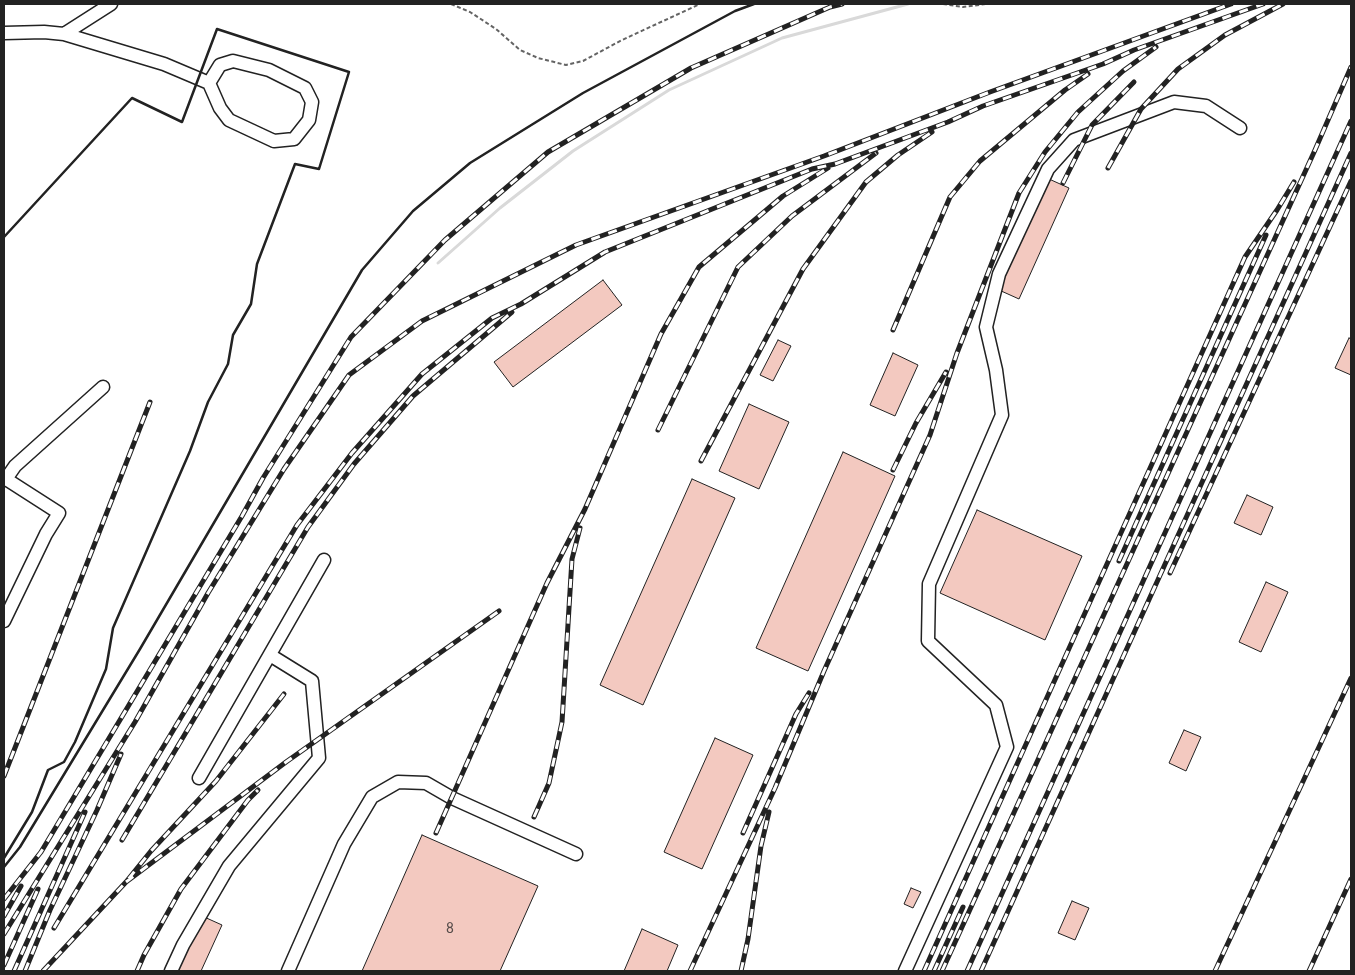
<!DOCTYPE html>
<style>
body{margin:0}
#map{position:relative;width:1355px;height:975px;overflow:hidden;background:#fff;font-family:Roboto,sans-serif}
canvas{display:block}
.frame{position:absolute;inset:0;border:5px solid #222;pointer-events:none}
</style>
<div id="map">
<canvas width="1355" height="975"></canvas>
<div class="frame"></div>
</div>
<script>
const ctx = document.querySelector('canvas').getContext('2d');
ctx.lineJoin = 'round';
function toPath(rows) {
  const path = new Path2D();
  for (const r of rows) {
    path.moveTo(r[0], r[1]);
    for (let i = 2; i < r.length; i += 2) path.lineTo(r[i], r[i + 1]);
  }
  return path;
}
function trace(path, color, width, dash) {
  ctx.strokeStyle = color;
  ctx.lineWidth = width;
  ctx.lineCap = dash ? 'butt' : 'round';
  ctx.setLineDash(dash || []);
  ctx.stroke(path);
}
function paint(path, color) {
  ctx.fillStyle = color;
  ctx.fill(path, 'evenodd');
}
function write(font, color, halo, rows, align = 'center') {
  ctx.font = font + ' Roboto,sans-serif';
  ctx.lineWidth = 4;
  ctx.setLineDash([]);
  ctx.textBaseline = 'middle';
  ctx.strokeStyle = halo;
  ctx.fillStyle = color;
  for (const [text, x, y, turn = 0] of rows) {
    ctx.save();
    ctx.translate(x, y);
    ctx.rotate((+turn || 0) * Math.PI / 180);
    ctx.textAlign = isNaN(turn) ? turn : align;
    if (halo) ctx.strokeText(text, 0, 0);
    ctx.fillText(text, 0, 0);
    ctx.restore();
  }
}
trace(toPath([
 [438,263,500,208,573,151,669,90,782,38,908,4]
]), '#d9d9d9', 3);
const building = toPath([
 [1049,179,1069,188,1019,299,999,290,1049,179],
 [603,280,622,305,513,387,494,362,603,280],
 [1349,338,1351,339,1351,375,1335,368,1349,338],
 [778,340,791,346,773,381,760,375,778,340],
 [893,353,918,365,895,416,870,405,893,353],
 [749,404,789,422,759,489,719,471,749,404],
 [843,452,895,476,808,671,756,648,843,452],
 [692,479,735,498,643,705,600,685,692,479],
 [1247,495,1273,507,1261,535,1234,523,1247,495],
 [977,510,1082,556,1045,640,940,593,977,510],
 [1266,582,1288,592,1261,652,1239,642,1266,582],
 [1184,730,1201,737,1186,771,1169,763,1184,730],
 [715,738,753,755,702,869,664,852,715,738],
 [422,835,538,886,500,971,362,971,422,835],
 [911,888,921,892,913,908,904,904,911,888],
 [1072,901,1089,908,1075,940,1058,933,1072,901],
 [202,916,222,925,201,971,178,971,202,916],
 [642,929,678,945,667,971,624,971,642,929]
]);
paint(building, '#f3c9c0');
trace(building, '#222', 1);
const minor = toPath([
 [4,33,44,32,64,34,111,4],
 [64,34,164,64,209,83,220,108,229,120,274,141,294,139,309,120,312,102,305,88,269,70,233,61,220,65,209,83],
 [6,479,15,466,103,387],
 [4,480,6,479,59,513,46,534,4,621],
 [199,778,324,560],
 [171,971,183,945,229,866,319,758,312,681,270,655],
 [288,971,344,844,372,797,398,782,426,783,452,798,576,854],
 [905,971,1007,747,996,705,928,641,929,584,1002,415,996,370,986,327,999,274,1048,169,1074,140,1174,102,1206,106,1240,128]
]);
trace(minor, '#222', 15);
trace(toPath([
 [451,4,470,12,496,29,520,50,538,58,566,65,583,61,622,40,700,4],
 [943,4,963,7,986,4]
]), '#646464', 2, [4, 2.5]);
trace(minor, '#fff', 12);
const rail = toPath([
 [1108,168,1141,109,1178,69,1225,35,1283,4],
 [1063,183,1092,125,1134,82],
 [893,330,950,197,980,161,1065,90,1088,74],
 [658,430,738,267,792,216,876,153],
 [701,461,803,269,866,182,898,155,932,132],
 [893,470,916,423,946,372],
 [1119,561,1266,235],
 [1170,573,1351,181],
 [4,776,150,402],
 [534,817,549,783,562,722,572,559,580,528],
 [436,833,547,583,585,509,661,334,699,267,783,196,828,168],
 [743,833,796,714,809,693],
 [122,840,308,527,354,464,413,396,512,312],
 [126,882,286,762,499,611],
 [4,899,41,852,242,516,263,478,351,337,445,240,548,152,691,68,830,7,842,4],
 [4,916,21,886],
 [54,928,297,525,352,453,422,374,492,318,521,304,605,252,812,169,835,164,948,122,983,106,1103,64,1134,50,1263,4],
 [4,934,135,722,208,593,284,469,349,375,422,321,576,245,824,156,990,92,1231,4],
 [4,965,38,889],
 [14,971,85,812],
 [25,971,50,910,97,810,121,754],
 [43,971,126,882,151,851,216,781,284,694],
 [137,971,144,955,181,889,248,800,258,790],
 [690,971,775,788,824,671,930,435,957,353,1019,193,1045,152,1078,112,1123,71,1156,47],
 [741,971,748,939,761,846,769,812],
 [924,971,1245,257,1277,210,1294,182],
 [934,971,963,907],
 [942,971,1315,150,1351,67],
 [967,971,1351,121],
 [981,971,1351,153],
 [1215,971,1351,678],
 [1309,971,1351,879]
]);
trace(rail, '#222', 5);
trace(rail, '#fff', 3, [9]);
trace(toPath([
 [4,237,132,98,182,122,217,29,349,72,319,169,295,164,257,264,251,304,233,335,228,364,208,402,190,451,113,628,106,669,75,742,64,762,48,770,32,812,4,858],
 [4,867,20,847,140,649,362,270,413,211,470,163,583,93,735,11,754,4]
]), '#222', 2.5);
write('14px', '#564c4a', null, [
 ["8",450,929]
]);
</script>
